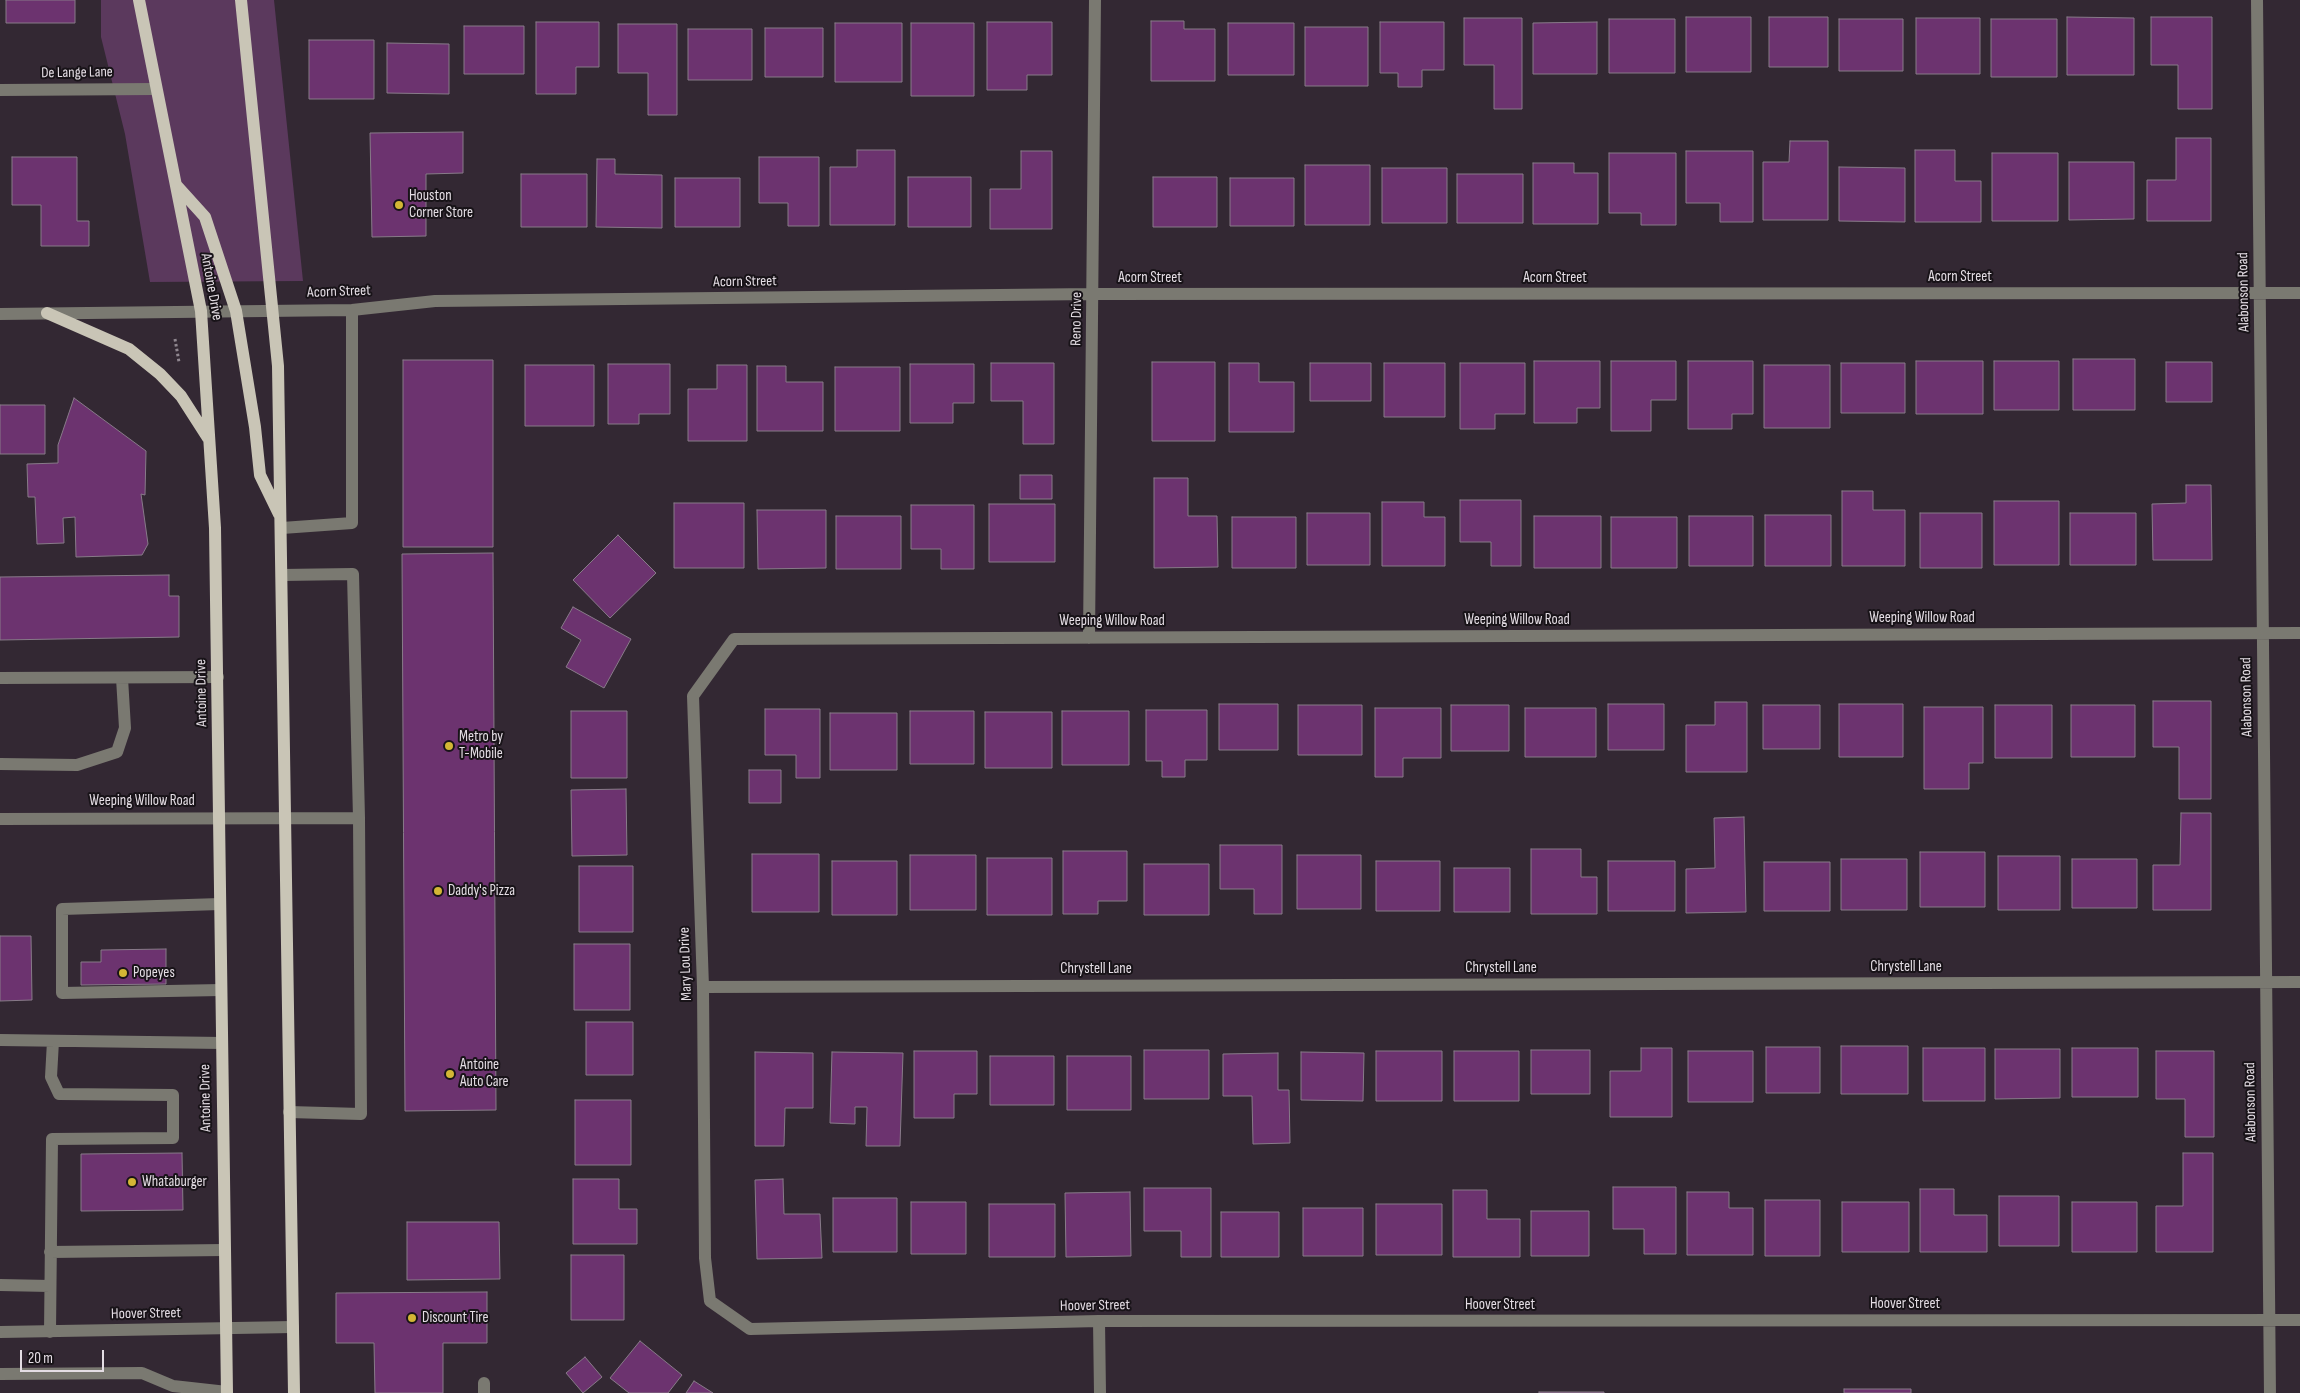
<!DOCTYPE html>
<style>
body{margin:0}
#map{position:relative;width:2300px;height:1393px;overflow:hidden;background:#332833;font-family:"Sofia Sans Condensed",sans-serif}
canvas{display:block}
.scale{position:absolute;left:20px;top:1350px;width:84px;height:22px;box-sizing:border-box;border:2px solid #e4dde4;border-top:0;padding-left:6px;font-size:15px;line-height:18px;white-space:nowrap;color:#e4dde4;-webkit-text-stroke:4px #181318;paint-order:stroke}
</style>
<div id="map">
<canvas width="2300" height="1393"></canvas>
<div class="scale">20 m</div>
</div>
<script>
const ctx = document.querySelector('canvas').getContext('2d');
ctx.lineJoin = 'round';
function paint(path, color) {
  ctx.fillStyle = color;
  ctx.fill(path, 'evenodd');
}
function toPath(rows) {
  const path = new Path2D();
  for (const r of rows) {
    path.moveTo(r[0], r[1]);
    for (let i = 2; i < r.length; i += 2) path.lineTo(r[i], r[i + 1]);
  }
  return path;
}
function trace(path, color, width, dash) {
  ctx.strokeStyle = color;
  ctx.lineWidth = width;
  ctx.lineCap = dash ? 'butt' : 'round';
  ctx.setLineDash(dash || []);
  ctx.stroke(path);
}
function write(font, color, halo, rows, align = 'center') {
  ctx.font = font + ' "Sofia Sans Condensed",sans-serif';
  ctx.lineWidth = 4;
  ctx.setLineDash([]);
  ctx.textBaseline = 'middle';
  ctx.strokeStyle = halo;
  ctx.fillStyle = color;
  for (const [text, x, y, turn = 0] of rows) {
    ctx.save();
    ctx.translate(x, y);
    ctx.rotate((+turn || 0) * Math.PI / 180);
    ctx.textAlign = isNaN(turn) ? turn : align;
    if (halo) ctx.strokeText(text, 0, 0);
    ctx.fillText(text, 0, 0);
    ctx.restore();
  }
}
paint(toPath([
 [101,0,274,0,303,281,150,282,125,134,101,37]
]), '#5b395d');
const building = toPath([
 [6,0,75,0,75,23,6,23,6,0],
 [1686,17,1751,17,1751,72,1686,72,1686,17],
 [1769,17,1828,17,1828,67,1769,67,1769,17],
 [2067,17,2134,18,2134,75,2067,75,2067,17],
 [2151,17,2212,17,2212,109,2178,109,2178,65,2151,65,2151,17],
 [1464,18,1522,18,1522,109,1494,109,1494,65,1464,65,1464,18],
 [1916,18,1980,18,1980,74,1916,74,1916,18],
 [1609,19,1675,19,1675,73,1609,73,1609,19],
 [1839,19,1903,19,1903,71,1839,71,1839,19],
 [1991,19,2057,19,2057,77,1991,77,1991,19],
 [1151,21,1184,21,1184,29,1215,29,1215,81,1151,81,1151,21],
 [536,22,599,22,599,67,576,67,576,94,536,94,536,22],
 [987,22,1052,22,1052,75,1027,75,1027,90,987,90,987,22],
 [1380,22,1444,22,1444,70,1422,70,1422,87,1398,87,1398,73,1380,73,1380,22],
 [1597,22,1597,74,1533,74,1533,23,1597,22],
 [835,23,902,23,902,82,835,82,835,23],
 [911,23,974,23,974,96,911,96,911,23],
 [1228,23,1294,23,1294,75,1228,75,1228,23],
 [618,24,677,24,677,115,648,115,648,73,618,73,618,24],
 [464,26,524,26,524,74,464,74,464,26],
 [1305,27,1368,27,1368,86,1305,86,1305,27],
 [765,28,823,28,823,77,765,77,765,28],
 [688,29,752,29,752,80,688,80,688,29],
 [309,40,374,40,374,99,309,99,309,40],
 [387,43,449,44,449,94,387,93,387,43],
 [463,132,463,173,426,174,426,236,372,237,370,133,463,132],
 [2176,138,2211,138,2211,221,2147,221,2147,180,2176,180,2176,138],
 [1790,141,1828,141,1828,220,1763,220,1763,162,1789,162,1790,141],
 [857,150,895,150,895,225,830,225,830,167,857,167,857,150],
 [1915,150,1955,150,1955,181,1981,181,1981,222,1915,222,1915,150],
 [1021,151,1052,151,1052,229,990,229,990,189,1021,189,1021,151],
 [1686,151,1753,151,1753,222,1720,222,1720,203,1686,203,1686,151],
 [1609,153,1676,153,1676,225,1641,225,1641,213,1609,213,1609,153],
 [1992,153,2058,153,2058,221,1992,221,1992,153],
 [12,157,77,157,77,221,89,221,89,246,41,246,41,205,12,205,12,157],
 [759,157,819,157,819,226,788,226,788,203,759,203,759,157],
 [597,159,615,159,615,174,662,175,662,228,596,227,597,159],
 [2069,162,2134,162,2134,219,2069,220,2069,162],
 [1533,163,1574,163,1574,173,1598,173,1598,224,1533,224,1533,163],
 [1305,165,1370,165,1370,225,1305,225,1305,165],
 [1839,167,1905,168,1905,222,1839,221,1839,167],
 [1382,168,1447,168,1447,223,1382,223,1382,168],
 [521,174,587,174,587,227,521,227,521,174],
 [1457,174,1523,174,1523,223,1457,223,1457,174],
 [908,177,971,177,971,227,908,227,908,177],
 [1153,177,1217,177,1217,227,1153,227,1153,177],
 [675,178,740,178,740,227,675,227,675,178],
 [1230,178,1294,178,1294,226,1230,226,1230,178],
 [2073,359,2135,359,2135,410,2073,410,2073,359],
 [403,360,493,360,493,547,403,547,403,360],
 [1534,361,1600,361,1600,408,1577,408,1577,423,1534,423,1534,361],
 [1611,361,1676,361,1676,400,1651,400,1651,431,1611,431,1611,361],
 [1688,361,1753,361,1753,414,1732,414,1732,429,1688,429,1688,361],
 [1916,361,1983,361,1983,414,1916,414,1916,361],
 [1994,361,2059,361,2059,410,1994,410,1994,361],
 [1152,362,1215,362,1215,441,1152,441,1152,362],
 [2166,362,2212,362,2212,402,2166,402,2166,362],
 [991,363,1054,363,1054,444,1023,444,1023,401,991,401,991,363],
 [1229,363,1259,363,1259,382,1294,382,1294,432,1229,432,1229,363],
 [1310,363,1371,363,1371,401,1310,401,1310,363],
 [1384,363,1445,363,1445,417,1384,417,1384,363],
 [1460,363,1525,363,1525,414,1495,414,1495,429,1460,429,1460,363],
 [1841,363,1905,363,1905,413,1841,413,1841,363],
 [608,364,670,364,670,414,639,414,639,424,608,424,608,364],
 [910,364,974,364,974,403,953,403,953,423,910,423,910,364],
 [525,365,594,365,594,426,525,426,525,365],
 [717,365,747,365,747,441,688,441,688,389,717,389,717,365],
 [1764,365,1830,365,1830,428,1764,428,1764,365],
 [757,366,786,366,786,382,823,382,823,431,757,431,757,366],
 [835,367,900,367,900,431,835,431,835,367],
 [74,398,146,451,145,495,141,494,148,544,142,555,76,557,75,517,63,518,64,543,37,544,35,497,28,497,27,464,58,463,58,445,74,398],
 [0,405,45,405,45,454,0,454,0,405],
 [1020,475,1052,475,1052,499,1020,499,1020,475],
 [1154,478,1188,478,1188,516,1217,516,1218,567,1154,568,1154,478],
 [2186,485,2211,485,2212,560,2153,560,2152,504,2186,503,2186,485],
 [1842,491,1873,491,1873,510,1905,510,1905,566,1842,566,1842,491],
 [1460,500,1521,500,1521,566,1491,566,1491,542,1460,542,1460,500],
 [1994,501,2059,501,2059,565,1994,565,1994,501],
 [1382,502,1424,502,1424,517,1445,517,1445,566,1382,566,1382,502],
 [674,503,744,503,744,568,674,568,674,503],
 [989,504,1055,504,1055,562,989,562,989,504],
 [911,505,974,505,974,569,941,569,941,549,911,549,911,505],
 [757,510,826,510,826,568,758,569,757,510],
 [1307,513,1370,513,1370,565,1307,565,1307,513],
 [1920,513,1982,513,1982,568,1920,568,1920,513],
 [2070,513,2136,513,2136,565,2070,565,2070,513],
 [1765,515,1831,515,1831,566,1765,566,1765,515],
 [836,516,901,516,901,569,836,569,836,516],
 [1534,516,1601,516,1601,568,1534,568,1534,516],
 [1689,516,1753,516,1753,566,1689,566,1689,516],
 [1232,517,1296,517,1296,568,1232,568,1232,517],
 [1611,517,1677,517,1677,568,1611,568,1611,517],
 [618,535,656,573,610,618,573,580,618,535],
 [493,553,496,1110,405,1111,402,554,493,553],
 [169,575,169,596,179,596,179,637,0,640,0,577,169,575],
 [573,607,631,639,604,688,566,667,581,640,561,628,573,607],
 [2153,701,2211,701,2211,799,2179,799,2179,747,2153,747,2153,701],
 [1715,702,1747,702,1747,772,1686,772,1686,725,1715,725,1715,702],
 [1219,704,1278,704,1278,750,1219,750,1219,704],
 [1608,704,1664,704,1664,750,1608,750,1608,704],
 [1839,704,1903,704,1903,757,1839,757,1839,704],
 [1298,705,1362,705,1362,755,1298,755,1298,705],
 [1451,705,1509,705,1509,751,1451,751,1451,705],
 [1763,705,1820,705,1820,749,1763,749,1763,705],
 [1995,705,2052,705,2052,758,1995,758,1995,705],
 [2071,705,2135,705,2135,757,2071,757,2071,705],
 [1924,707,1983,707,1983,763,1969,763,1969,789,1924,789,1924,707],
 [1375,708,1441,708,1441,758,1403,758,1403,777,1375,777,1375,708],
 [1525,708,1596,708,1596,757,1525,757,1525,708],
 [765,709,820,709,820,778,796,778,796,755,765,755,765,709],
 [1146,710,1207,710,1207,760,1185,760,1185,777,1162,777,1162,761,1146,761,1146,710],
 [571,711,627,711,627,778,571,778,571,711],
 [910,711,974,711,974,764,910,764,910,711],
 [1062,711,1129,711,1129,765,1062,765,1062,711],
 [985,712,1052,712,1052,768,985,768,985,712],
 [830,713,897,713,897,770,830,770,830,713],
 [749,770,781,770,781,803,749,803,749,770],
 [626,789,627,855,572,856,571,790,626,789],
 [2181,813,2211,813,2211,910,2153,910,2153,865,2180,865,2181,813],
 [1744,817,1746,912,1686,913,1686,869,1715,868,1714,818,1744,817],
 [1220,845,1282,845,1282,914,1254,914,1254,889,1220,889,1220,845],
 [1531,849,1581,849,1581,877,1597,877,1597,914,1531,914,1531,849],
 [1063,851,1127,851,1127,901,1098,901,1098,914,1063,914,1063,851],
 [1920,852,1985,852,1985,907,1920,907,1920,852],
 [752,854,819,854,819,912,752,912,752,854],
 [910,855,976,855,976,910,910,910,910,855],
 [1297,855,1361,855,1361,909,1297,909,1297,855],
 [1998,856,2060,856,2060,910,1998,910,1998,856],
 [987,858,1052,858,1052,915,987,915,987,858],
 [1841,859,1907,859,1907,910,1841,910,1841,859],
 [2072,859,2137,859,2137,908,2072,908,2072,859],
 [832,861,897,861,897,915,832,915,832,861],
 [1376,861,1440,861,1440,911,1376,911,1376,861],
 [1608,861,1675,861,1675,911,1608,911,1608,861],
 [1764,862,1830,862,1830,911,1764,911,1764,862],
 [1144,864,1209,864,1209,915,1144,915,1144,864],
 [579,866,633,866,633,932,579,932,579,866],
 [1454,868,1510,868,1510,912,1454,912,1454,868],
 [0,936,31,936,32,1000,0,1001,0,936],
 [574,944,630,944,630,1010,574,1010,574,944],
 [166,949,166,984,81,985,81,962,101,962,101,950,166,949],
 [586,1022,633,1022,633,1075,586,1075,586,1022],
 [1841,1046,1908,1046,1908,1094,1841,1094,1841,1046],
 [1766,1047,1820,1047,1820,1093,1766,1093,1766,1047],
 [1641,1048,1672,1048,1672,1117,1610,1117,1610,1071,1641,1071,1641,1048],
 [1923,1048,1985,1048,1985,1101,1923,1101,1923,1048],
 [2072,1048,2138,1048,2138,1097,2072,1097,2072,1048],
 [1995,1049,2060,1049,2060,1098,1995,1099,1995,1049],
 [1144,1050,1209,1050,1209,1099,1144,1099,1144,1050],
 [1531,1050,1590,1050,1590,1094,1531,1094,1531,1050],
 [914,1051,977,1051,977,1094,954,1094,954,1118,914,1118,914,1051],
 [1376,1051,1442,1051,1442,1101,1376,1101,1376,1051],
 [1454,1051,1519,1051,1519,1101,1454,1101,1454,1051],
 [1688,1051,1753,1051,1753,1102,1688,1102,1688,1051],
 [2156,1051,2214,1051,2214,1137,2185,1137,2185,1099,2156,1099,2156,1051],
 [755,1052,813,1053,813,1108,785,1108,784,1146,755,1146,755,1052],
 [832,1052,903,1053,900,1146,866,1146,867,1107,855,1107,855,1124,830,1123,832,1052],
 [1301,1052,1364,1053,1363,1101,1301,1100,1301,1052],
 [1278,1053,1278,1090,1289,1090,1290,1143,1253,1144,1252,1096,1223,1096,1223,1054,1278,1053],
 [990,1056,1054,1056,1054,1105,990,1105,990,1056],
 [1067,1056,1131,1056,1131,1110,1067,1110,1067,1056],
 [575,1100,631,1100,631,1165,575,1165,575,1100],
 [182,1153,183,1210,81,1211,81,1154,182,1153],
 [2183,1153,2213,1153,2213,1252,2156,1252,2156,1206,2183,1206,2183,1153],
 [573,1179,619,1179,619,1209,637,1209,637,1244,573,1244,573,1179],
 [783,1179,784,1214,820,1214,822,1258,757,1259,755,1180,783,1179],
 [1613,1187,1676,1187,1676,1254,1644,1254,1644,1229,1613,1229,1613,1187],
 [1144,1188,1211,1188,1211,1257,1181,1257,1181,1231,1144,1231,1144,1188],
 [1920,1189,1954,1189,1954,1215,1987,1215,1987,1252,1920,1252,1920,1189],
 [1453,1190,1487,1190,1487,1219,1520,1219,1520,1257,1453,1257,1453,1190],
 [1130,1192,1131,1256,1066,1257,1065,1193,1130,1192],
 [1687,1192,1729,1192,1729,1208,1753,1208,1753,1255,1687,1255,1687,1192],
 [1999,1196,2059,1196,2059,1246,1999,1246,1999,1196],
 [833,1198,897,1198,897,1252,833,1252,833,1198],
 [1765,1200,1820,1200,1820,1256,1765,1256,1765,1200],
 [911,1202,966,1202,966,1254,911,1254,911,1202],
 [1842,1202,1909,1202,1909,1252,1842,1252,1842,1202],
 [2072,1202,2137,1202,2137,1252,2072,1252,2072,1202],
 [989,1204,1055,1204,1055,1257,989,1257,989,1204],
 [1376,1204,1442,1204,1442,1255,1376,1255,1376,1204],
 [1303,1208,1363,1208,1363,1256,1303,1256,1303,1208],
 [1531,1211,1589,1211,1589,1256,1531,1256,1531,1211],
 [1221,1212,1279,1212,1279,1257,1221,1257,1221,1212],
 [407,1222,499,1222,500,1279,407,1280,407,1222],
 [571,1255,624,1255,624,1320,571,1320,571,1255],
 [487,1292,487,1343,443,1343,443,1393,375,1393,374,1343,336,1343,336,1293,487,1292],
 [640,1341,682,1375,668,1393,629,1393,610,1378,640,1341],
 [585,1357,602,1377,583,1393,566,1373,585,1357],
 [694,1381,713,1393,686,1393,694,1381],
 [1844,1389,1911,1389,1911,1393,1844,1393,1844,1389],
 [1539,1392,1604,1392,1604,1393,1539,1393,1539,1392]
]);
paint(building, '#6c336f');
trace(building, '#887b89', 1);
trace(toPath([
 [175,339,179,362]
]), '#908790', 3, [2.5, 2.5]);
trace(toPath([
 [2257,0,2270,1393],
 [0,90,155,89],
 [0,314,352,310,435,301,1093,294,2300,293],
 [282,528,352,523,352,310],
 [282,575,353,574,359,818],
 [2300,633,734,639,693,696,703,987,705,1258,710,1301,750,1329,1099,1321,2300,1320],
 [1089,638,1095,0],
 [0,678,218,677],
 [0,764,77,765,117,752,125,728,122,678],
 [0,819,359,818,361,1114,289,1112],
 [220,904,62,909,62,993,221,990],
 [703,987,2300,982],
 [0,1040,222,1043],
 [50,1252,224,1250],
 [0,1285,50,1286],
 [1099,1321,1100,1393],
 [0,1332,293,1327],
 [50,1332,52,1139,173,1138,173,1095,59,1094,51,1077,53,1041],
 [0,1374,142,1373,173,1386,227,1392],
 [484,1393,484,1383]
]), '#7a7971', 12);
trace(toPath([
 [139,0,201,311,215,528,227,1393],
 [241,0,278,366,294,1393],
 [177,186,205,217,236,311,255,427,260,475,279,514],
 [47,313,129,349,160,374,181,396,208,438]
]), '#c9c5b6', 12);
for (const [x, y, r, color] of [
 [399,205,5,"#d3b635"],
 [449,746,5,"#d3b635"],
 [438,891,5,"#d3b635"],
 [123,973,5,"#d3b635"],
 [450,1074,5,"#d3b635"],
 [132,1182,5,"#d3b635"],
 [412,1318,5,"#d3b635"]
]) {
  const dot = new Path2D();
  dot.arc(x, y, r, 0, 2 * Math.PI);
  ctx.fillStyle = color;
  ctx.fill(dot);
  trace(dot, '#181318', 2);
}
write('15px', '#e4dde4', '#181318', [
 ["De Lange Lane",77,73,-1],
 ["Acorn Street",1960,277],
 ["Acorn Street",1150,278],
 ["Acorn Street",1555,278],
 ["Acorn Street",745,282,-1],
 ["Antoine Drive",211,287,80],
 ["Acorn Street",339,292,-2],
 ["Alabonson Road",2244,292,-91],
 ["Reno Drive",1077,319,-89],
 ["Weeping Willow Road",1922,618],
 ["Weeping Willow Road",1517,620],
 ["Weeping Willow Road",1112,621],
 ["Antoine Drive",202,693,-91],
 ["Alabonson Road",2247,697,-91],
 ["Weeping Willow Road",142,801],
 ["Mary Lou Drive",686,964,-92],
 ["Chrystell Lane",1906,967],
 ["Chrystell Lane",1501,968],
 ["Chrystell Lane",1096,969],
 ["Antoine Drive",206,1098,-91],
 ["Alabonson Road",2251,1102,-91],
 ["Hoover Street",1905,1304],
 ["Hoover Street",1500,1305],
 ["Hoover Street",1095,1306,-1],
 ["Hoover Street",146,1314,-1]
]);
write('15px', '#e4dde4', '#181318', [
 ["Houston",409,196],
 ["Corner Store",409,213],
 ["Metro by",459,737],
 ["T-Mobile",459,754],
 ["Daddy's Pizza",448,891],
 ["Popeyes",133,973],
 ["Antoine",460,1065],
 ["Auto Care",460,1082],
 ["Whataburger",142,1182],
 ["Discount Tire",422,1318]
], 'left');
</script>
